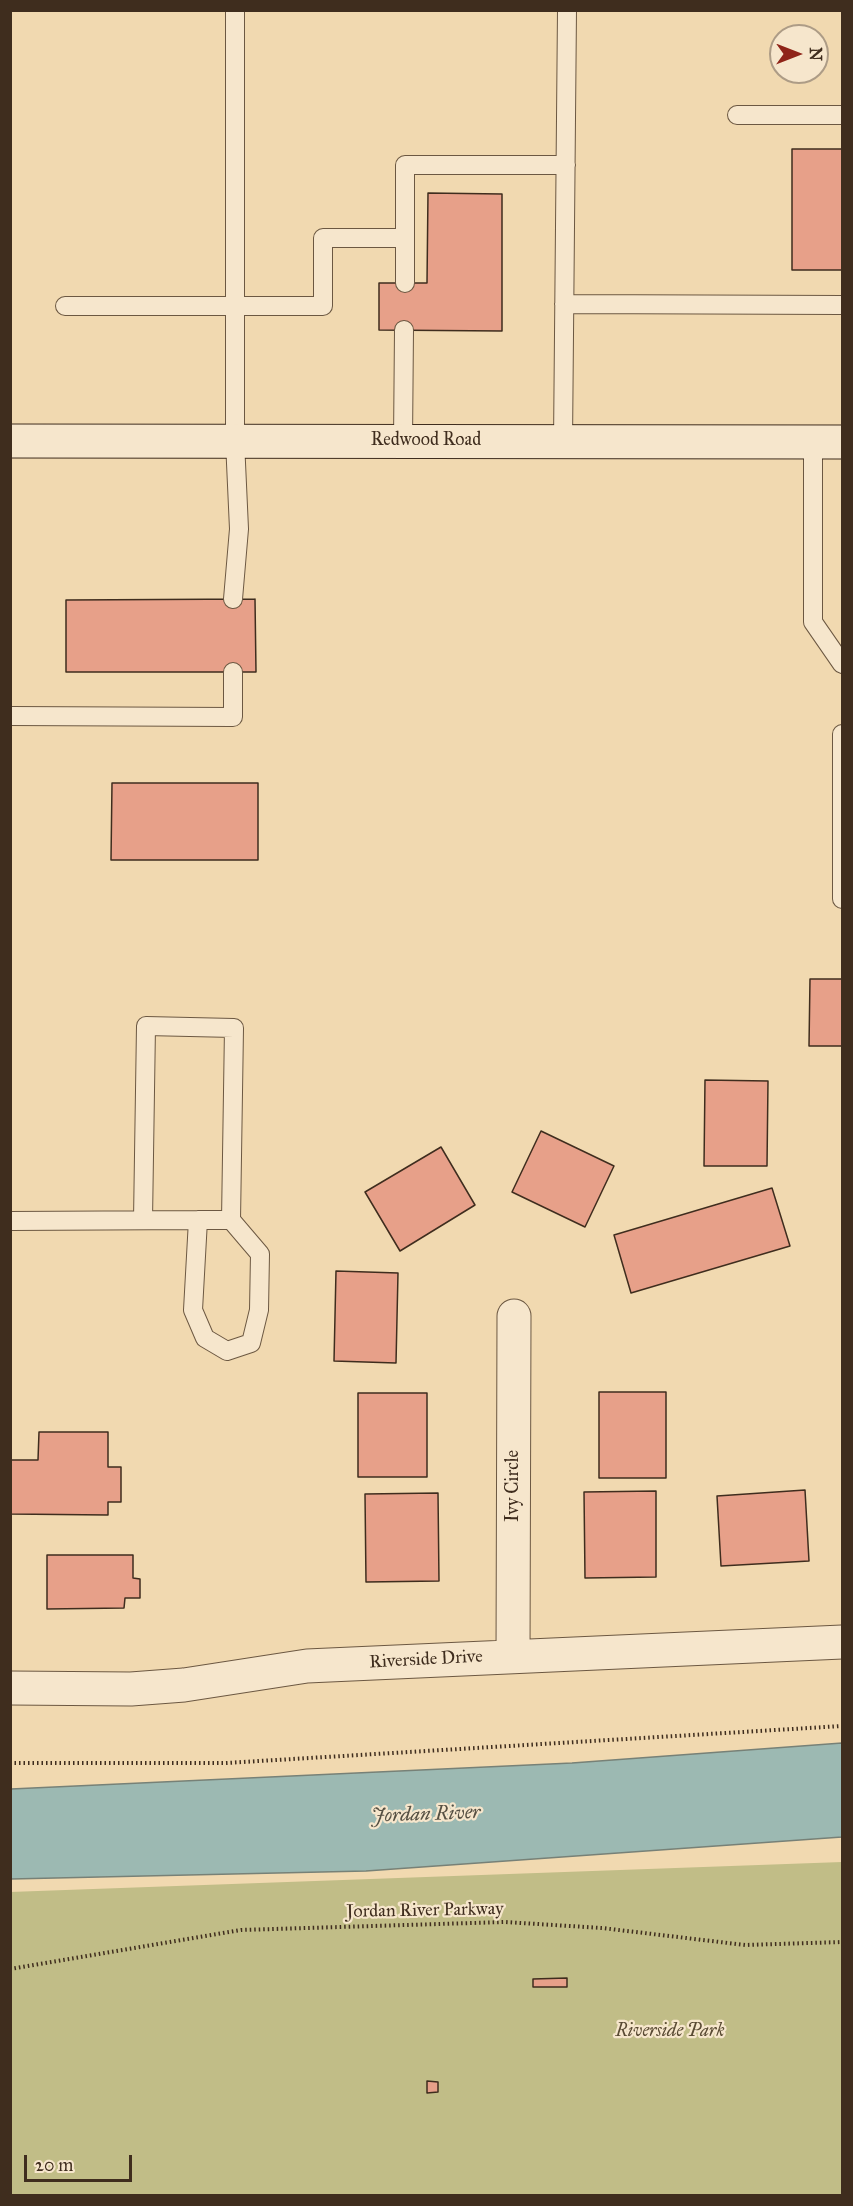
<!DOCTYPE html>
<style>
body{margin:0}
#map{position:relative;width:853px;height:2206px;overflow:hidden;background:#f1d9b0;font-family:"IM FELL Great Primer",serif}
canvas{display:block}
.frame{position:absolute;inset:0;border:12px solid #3f2d1e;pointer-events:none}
.north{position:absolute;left:769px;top:24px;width:60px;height:60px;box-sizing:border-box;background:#f6e6cc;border:2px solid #ad9c86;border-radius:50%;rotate:90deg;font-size:16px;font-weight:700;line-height:24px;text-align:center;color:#3f2d1e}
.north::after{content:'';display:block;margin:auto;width:21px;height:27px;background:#8f2418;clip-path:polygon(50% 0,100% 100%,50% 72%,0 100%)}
.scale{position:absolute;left:24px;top:2155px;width:108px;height:27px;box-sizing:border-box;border:3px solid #3f2d1e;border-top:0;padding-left:8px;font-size:18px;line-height:21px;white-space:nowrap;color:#3f2d1e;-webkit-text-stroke:4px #f6e6cc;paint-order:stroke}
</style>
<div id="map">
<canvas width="853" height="2206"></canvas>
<div class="frame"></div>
<div class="north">N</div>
<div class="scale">20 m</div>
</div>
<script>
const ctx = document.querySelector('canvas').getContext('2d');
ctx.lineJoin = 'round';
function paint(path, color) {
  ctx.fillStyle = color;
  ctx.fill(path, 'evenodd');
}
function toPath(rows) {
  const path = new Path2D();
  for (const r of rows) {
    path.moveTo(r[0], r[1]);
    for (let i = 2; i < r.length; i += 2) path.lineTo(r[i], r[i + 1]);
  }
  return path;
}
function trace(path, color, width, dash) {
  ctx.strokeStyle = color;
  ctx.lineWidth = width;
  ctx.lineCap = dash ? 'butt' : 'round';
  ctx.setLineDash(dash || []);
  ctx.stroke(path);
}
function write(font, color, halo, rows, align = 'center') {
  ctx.font = font + ' "IM FELL Great Primer",serif';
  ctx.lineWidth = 4.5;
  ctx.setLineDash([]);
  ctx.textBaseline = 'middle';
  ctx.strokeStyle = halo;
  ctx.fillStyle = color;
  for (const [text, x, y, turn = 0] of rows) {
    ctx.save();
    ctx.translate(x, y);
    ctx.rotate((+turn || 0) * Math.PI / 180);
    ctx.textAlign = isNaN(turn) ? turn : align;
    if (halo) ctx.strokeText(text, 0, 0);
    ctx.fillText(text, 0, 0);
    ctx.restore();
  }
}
paint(toPath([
 [842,1862,842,2195,11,2195,10,1892]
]), '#c1bd87');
const water = toPath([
 [842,1743,842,1837,366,1871,11,1879,11,1789,572,1763,842,1743]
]);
paint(water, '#9cb9b2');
trace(water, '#778177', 1.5);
const building = toPath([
 [792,149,842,149,842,270,792,270,792,149],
 [428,193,502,194,502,331,379,330,379,283,427,283,428,193],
 [255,599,256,672,66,672,66,600,255,599],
 [112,783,258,783,258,860,111,860,112,783],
 [810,979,842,979,842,1046,809,1046,810,979],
 [705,1080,768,1081,767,1166,704,1166,705,1080],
 [541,1131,614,1166,585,1227,512,1192,541,1131],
 [441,1147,475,1205,400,1251,365,1192,441,1147],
 [772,1188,790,1246,631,1293,614,1235,772,1188],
 [336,1271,398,1273,396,1363,334,1361,336,1271],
 [599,1392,666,1392,666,1478,599,1478,599,1392],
 [358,1393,427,1393,427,1477,358,1477,358,1393],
 [39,1432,108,1432,108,1467,121,1467,121,1502,108,1502,108,1515,10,1514,10,1460,38,1460,39,1432],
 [805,1490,809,1561,721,1566,717,1496,805,1490],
 [656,1491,656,1577,585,1578,584,1492,656,1491],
 [438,1493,439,1581,366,1582,365,1494,438,1493],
 [47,1555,133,1555,133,1578,140,1579,140,1598,125,1598,124,1608,47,1609,47,1555],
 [567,1978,567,1987,533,1987,533,1979,567,1978],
 [427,2081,438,2082,438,2092,427,2093,427,2081]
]);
paint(building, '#e7a089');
trace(building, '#3f2d1e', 1.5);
const service = toPath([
 [737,115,842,115],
 [405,283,405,165,566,165],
 [564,304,842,305],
 [65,306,323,306,323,238,405,238],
 [403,441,404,330],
 [563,442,567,10],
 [813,442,813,622,842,664],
 [233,599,239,529,235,441,235,10],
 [10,716,233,717,233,672],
 [842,899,842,734],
 [198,1220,193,1310,205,1338,227,1351,251,1343,259,1310,260,1254,231,1220],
 [10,1221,198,1220,231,1220,234,1028,146,1026,143,1220]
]);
const minor = toPath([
 [513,1656,514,1316],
 [10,1688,131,1689,184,1685,307,1666,842,1642]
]);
const secondary = toPath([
 [10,441,842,442]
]);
trace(service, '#6c5842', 20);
trace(minor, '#6c5842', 35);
trace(secondary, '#3f2d1e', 35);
trace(toPath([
 [10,1763,226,1763,842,1726],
 [10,1969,241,1930,505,1922,602,1928,745,1945,842,1942]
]), '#3f2d1e', 4, [1.5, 3]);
trace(service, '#f6e6cc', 18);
trace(minor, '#f6e6cc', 33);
trace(secondary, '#f6e6cc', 33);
write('18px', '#3f2d1e', '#f6e6cc', [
 ["Redwood Road",426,441],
 ["Ivy Circle",514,1486,-90],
 ["Riverside Drive",426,1660,-3],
 ["Jordan River Parkway",425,1911,-1]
]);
write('italic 18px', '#594a33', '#f6e6cc', [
 ["Riverside Park",670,2032]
]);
write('italic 20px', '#565043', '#f6e6cc', [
 ["Jordan River",426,1815,-2]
]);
</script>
